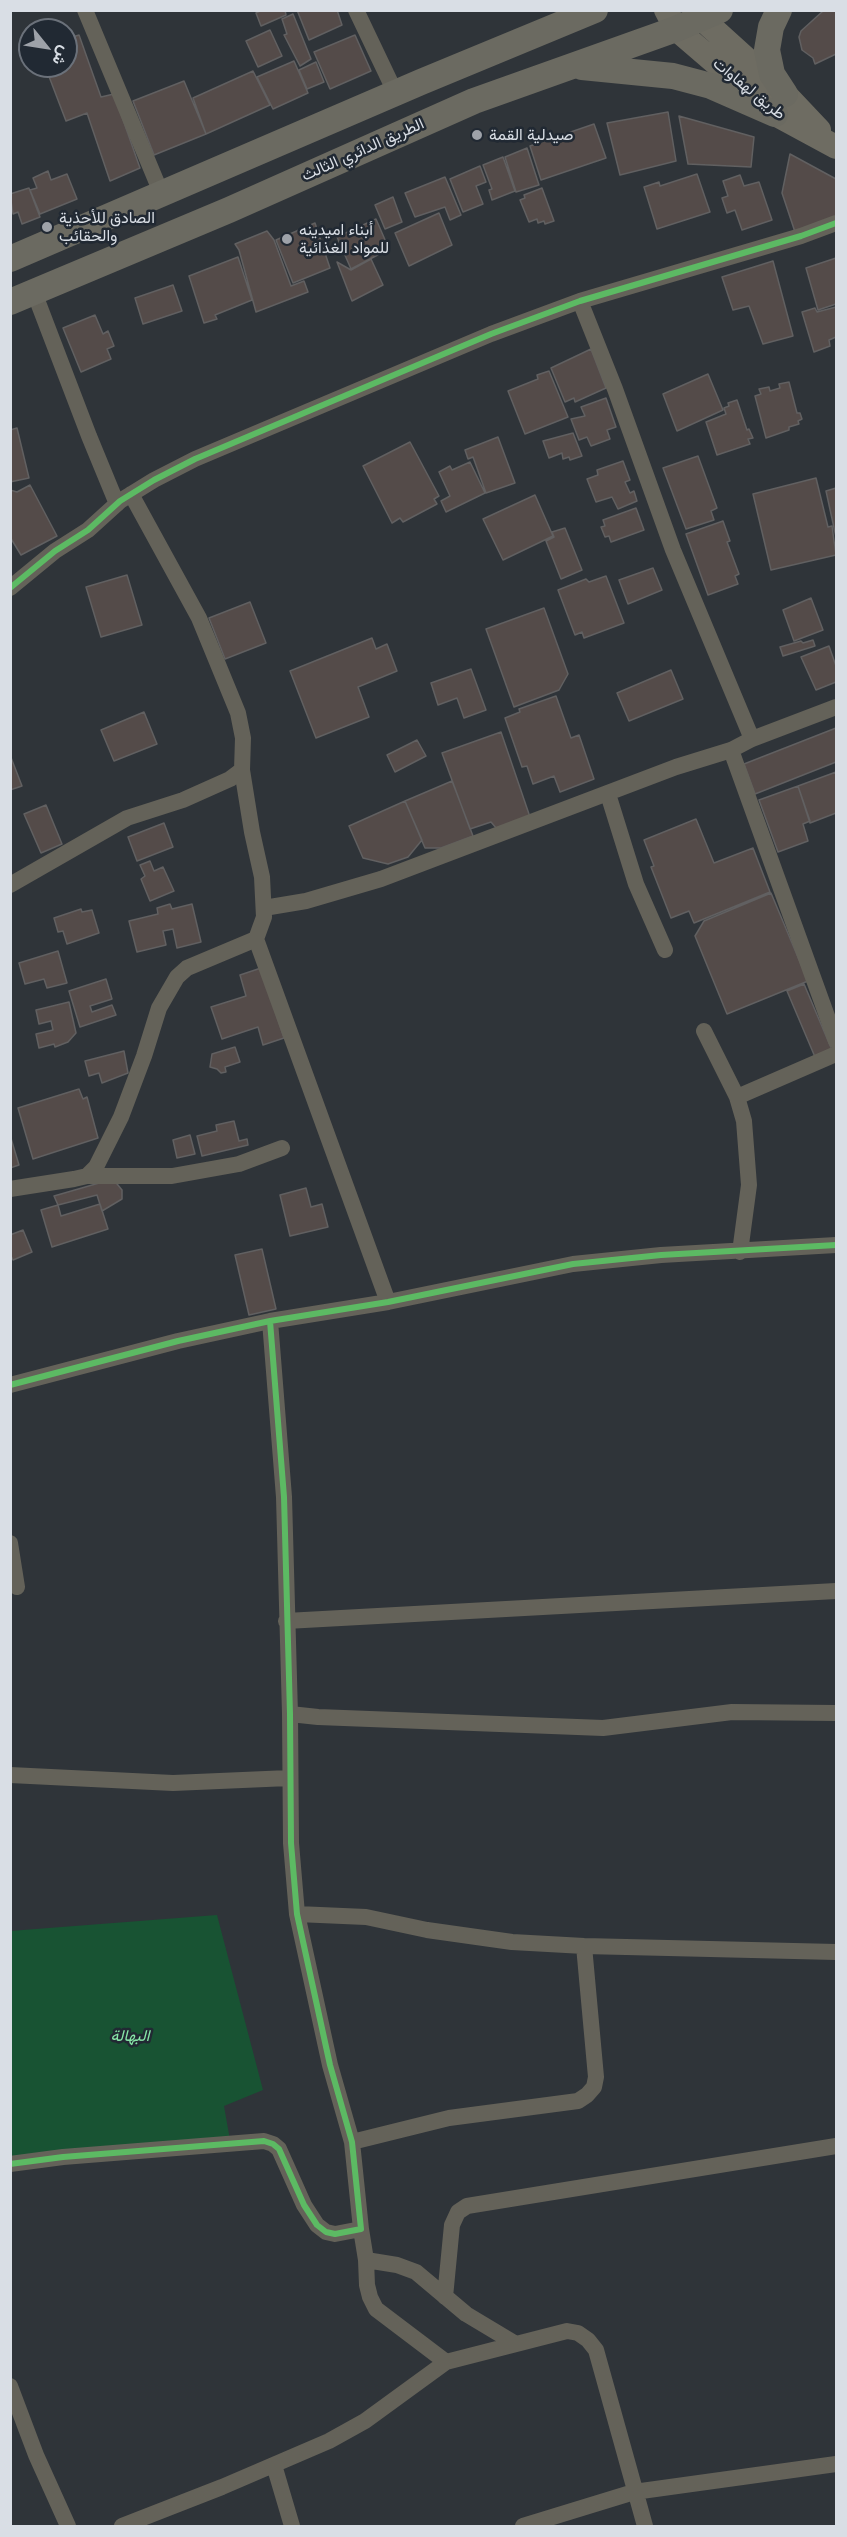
<!DOCTYPE html>
<meta charset="utf-8">
<style>
body{margin:0}
#map{position:relative;width:847px;height:2537px;overflow:hidden;background:#2f3439;font-family:"Noto Serif",Vazirmatn,serif}
canvas{display:block}
.frame{position:absolute;inset:0;border:12px solid #d9dee5;pointer-events:none}
.north{position:absolute;left:18px;top:18px;width:60px;height:60px;box-sizing:border-box;background:#212933;border:2px solid #6b717a;border-radius:50%;rotate:120deg;font-size:16px;font-weight:700;line-height:24px;text-align:center;color:#d9dee5}
.north::after{content:'';display:block;margin:auto;width:21px;height:27px;background:#9ea2a9;clip-path:polygon(50% 0,100% 100%,50% 72%,0 100%)}
</style>
<div id="map">
<canvas width="847" height="2537"></canvas>
<div class="frame"></div>
<div class="north">ش</div>
</div>
<script>
const ctx = document.querySelector('canvas').getContext('2d');
ctx.lineJoin = 'round';
function paint(path, color) {
  ctx.fillStyle = color;
  ctx.fill(path, 'evenodd');
}
function toPath(rows) {
  const path = new Path2D();
  for (const r of rows) {
    path.moveTo(r[0], r[1]);
    for (let i = 2; i < r.length; i += 2) path.lineTo(r[i], r[i + 1]);
  }
  return path;
}
function trace(path, color, width, dash) {
  ctx.strokeStyle = color;
  ctx.lineWidth = width;
  ctx.lineCap = dash ? 'butt' : 'round';
  ctx.setLineDash(dash || []);
  ctx.stroke(path);
}
function write(font, color, halo, rows, align = 'center') {
  ctx.font = font + ' "Noto Serif",Vazirmatn,serif';
  ctx.lineWidth = 5;
  ctx.setLineDash([]);
  ctx.textBaseline = 'middle';
  ctx.strokeStyle = halo;
  ctx.fillStyle = color;
  for (const [text, x, y, turn = 0] of rows) {
    ctx.save();
    ctx.translate(x, y);
    ctx.rotate((+turn || 0) * Math.PI / 180);
    ctx.textAlign = isNaN(turn) ? turn : align;
    if (halo) ctx.strokeText(text, 0, 0);
    ctx.fillText(text, 0, 0);
    ctx.restore();
  }
}
paint(toPath([
 [217,1915,263,2090,224,2106,230,2140,11,2163,10,1931]
]), '#185333');
const building = toPath([
 [262,10,285,10,286,15,261,26,256,13,262,10],
 [297,10,337,10,342,25,309,40,297,10],
 [836,10,836,54,815,64,813,58,802,50,799,37,801,31,823,11,836,10],
 [293,14,311,59,300,66,284,35,287,34,282,19,293,14],
 [270,30,282,56,258,67,246,41,270,30],
 [79,35,101,97,114,94,140,168,110,181,87,113,66,121,45,66,66,66,66,39,79,35],
 [355,35,371,71,330,89,314,52,355,35],
 [294,61,308,93,273,109,257,77,294,61],
 [316,62,324,82,307,89,299,70,316,62],
 [253,71,270,105,206,134,193,98,253,71],
 [184,81,206,134,154,155,133,101,184,81],
 [668,112,676,161,620,175,607,123,668,112],
 [679,116,754,137,751,167,688,164,679,116],
 [594,124,606,158,541,180,530,146,594,124],
 [527,148,539,185,516,192,505,157,527,148],
 [790,154,836,179,836,217,795,232,782,193,790,154],
 [503,157,515,191,492,200,489,190,492,189,483,165,503,157],
 [480,166,486,182,476,186,483,204,463,212,450,179,480,166],
 [48,171,51,180,67,174,77,199,40,214,30,190,37,188,33,178,48,171],
 [697,174,710,212,657,229,644,187,659,182,660,186,697,174],
 [740,175,744,186,759,182,772,220,742,230,735,210,727,213,722,198,728,196,723,181,740,175],
 [445,177,461,215,450,220,445,207,415,217,405,193,445,177],
 [29,188,40,217,22,224,18,212,13,214,10,194,29,188],
 [542,188,554,221,545,224,544,221,538,223,537,219,529,222,520,200,525,198,524,195,542,188],
 [393,197,402,222,385,229,375,205,393,197],
 [439,213,452,245,409,266,395,233,439,213],
 [376,219,389,249,351,269,337,237,376,219],
 [315,223,330,268,293,283,276,240,315,223],
 [267,231,274,240,291,286,304,281,308,292,256,312,239,250,235,244,267,231],
 [238,257,252,300,215,315,217,319,204,323,189,276,238,257],
 [836,258,836,304,818,310,806,268,836,258],
 [371,259,383,285,352,301,337,262,351,270,371,259],
 [773,261,793,336,763,344,749,306,733,310,722,277,773,261],
 [173,285,182,311,143,324,135,298,173,285],
 [836,307,836,337,829,340,830,346,814,352,802,312,815,308,817,312,836,307],
 [95,315,103,334,108,331,114,346,107,349,111,359,81,372,63,328,95,315],
 [591,349,606,388,575,402,574,398,565,402,551,368,591,349],
 [549,371,568,417,525,434,508,391,538,379,537,375,549,371],
 [708,374,723,410,677,431,663,394,708,374],
 [789,382,797,413,800,413,802,419,798,421,799,424,789,427,789,430,766,438,755,396,761,394,759,389,769,387,770,391,780,388,779,384,789,382],
 [606,398,616,427,607,430,610,439,591,446,587,437,579,440,571,419,585,416,581,407,606,398],
 [737,400,747,430,749,429,753,438,748,439,750,444,717,455,706,422,726,414,724,408,729,406,728,403,737,400],
 [17,428,29,478,10,482,10,430,17,428],
 [573,433,582,456,570,460,569,457,563,459,562,453,549,458,543,441,573,433],
 [498,437,515,483,486,493,473,457,468,459,465,450,498,437],
 [410,442,439,496,434,499,437,504,403,522,400,518,392,523,363,466,410,442],
 [698,456,717,508,711,511,714,520,686,529,663,468,698,456],
 [623,461,630,480,625,482,630,493,634,491,637,501,618,509,612,497,596,502,587,479,598,475,597,470,623,461],
 [470,462,485,493,446,512,441,501,450,496,439,472,450,466,452,470,470,462],
 [816,478,828,527,832,526,836,555,771,570,753,494,816,478],
 [30,485,57,536,21,555,10,537,10,490,17,492,30,485],
 [836,488,836,537,826,491,836,488],
 [535,495,553,536,503,560,483,519,535,495],
 [636,508,644,530,611,542,609,536,605,537,601,527,605,526,603,520,636,508],
 [723,521,730,541,727,542,739,574,735,576,738,584,708,595,686,534,723,521],
 [565,528,582,570,561,579,546,541,554,537,552,532,565,528],
 [653,568,662,590,628,604,619,580,653,568],
 [127,575,142,625,101,637,86,587,127,575],
 [606,576,624,623,584,638,582,632,575,635,558,590,586,579,589,582,606,576],
 [811,598,823,630,794,641,783,610,811,598],
 [250,602,266,643,225,659,209,618,250,602],
 [544,608,568,674,559,690,514,707,486,629,544,608],
 [372,638,376,649,387,644,397,671,358,687,369,717,316,738,290,671,372,638],
 [813,640,815,646,783,656,780,647,801,641,803,643,813,640],
 [829,646,836,666,836,682,816,690,801,657,829,646],
 [471,669,486,710,464,718,457,698,438,705,431,683,471,669],
 [671,670,683,699,629,721,617,693,671,670],
 [556,696,571,738,579,735,594,779,560,792,554,776,533,784,527,766,522,767,505,718,520,712,519,709,556,696],
 [144,712,157,744,114,761,101,730,144,712],
 [836,728,836,762,755,794,744,764,836,728],
 [501,732,530,817,497,829,491,822,470,829,442,753,501,732],
 [417,740,426,756,395,772,387,755,417,740],
 [10,755,22,786,10,790,10,755],
 [836,772,836,813,810,823,798,786,836,772],
 [452,781,473,836,441,848,425,848,405,801,452,781],
 [798,786,810,821,803,824,808,841,778,852,759,800,798,786],
 [405,801,422,840,408,857,388,864,363,858,349,826,405,801],
 [46,805,62,844,41,853,24,814,46,805],
 [696,819,714,863,753,848,770,892,694,923,689,911,671,918,651,867,654,866,644,840,696,819],
 [164,823,173,847,137,861,128,837,164,823],
 [150,861,154,871,163,867,174,891,150,901,141,879,145,876,140,865,150,861],
 [771,893,808,981,727,1014,695,936,704,921,771,893],
 [170,904,172,909,192,904,201,942,177,948,173,929,163,931,166,945,137,952,129,921,158,914,157,908,170,904],
 [81,909,82,912,92,910,99,933,67,944,63,931,58,932,54,918,81,909],
 [58,951,67,983,47,988,44,979,25,984,19,963,58,951],
 [261,968,284,1038,263,1045,258,1027,222,1039,211,1007,246,996,240,975,261,968],
 [106,979,112,999,90,1006,92,1012,112,1005,116,1015,80,1027,69,991,106,979],
 [804,984,832,1050,815,1057,787,991,804,984],
 [69,1002,76,1033,68,1042,55,1047,54,1044,39,1048,36,1034,53,1030,51,1021,39,1024,36,1010,69,1002],
 [235,1047,240,1062,225,1067,226,1072,221,1073,217,1069,210,1067,212,1054,235,1047],
 [124,1051,128,1073,102,1083,99,1073,89,1076,85,1061,124,1051],
 [79,1089,83,1099,87,1097,98,1138,33,1159,18,1108,79,1089],
 [234,1121,239,1141,247,1139,248,1145,202,1156,197,1136,217,1131,216,1125,234,1121],
 [10,1135,19,1165,10,1168,10,1135],
 [190,1135,195,1154,177,1158,173,1140,190,1135],
 [113,1179,122,1190,122,1199,102,1211,97,1195,58,1205,54,1196,113,1179],
 [306,1188,311,1207,322,1204,328,1227,290,1236,280,1195,306,1188],
 [100,1204,108,1229,52,1247,41,1210,58,1205,61,1216,100,1204],
 [23,1230,32,1252,13,1260,10,1254,10,1235,23,1230],
 [262,1249,276,1309,249,1315,235,1255,262,1249]
]);
paint(building, '#544b49');
trace(building, '#616061', 1.5);
trace(toPath([
 [85,10,162,195],
 [356,10,396,94],
 [34,292,89,436,117,504],
 [580,301,615,389,673,550,752,739],
 [131,494,199,618,238,713,243,738,242,770,252,832,262,877,264,917,256,939],
 [10,588,55,551,88,530,120,501,154,480,195,459,491,334,580,301,801,236,836,223],
 [731,750,836,1041],
 [608,794,636,884,665,950],
 [10,885,127,818,183,800,230,779,242,770],
 [264,908,306,901,381,879,676,767,731,750,752,739,836,707],
 [704,1031,737,1097,744,1121,749,1185,740,1252],
 [737,1097,836,1054],
 [87,1176,172,1176,239,1164,282,1148],
 [10,1189,74,1179,87,1176,96,1167,121,1117,144,1056,159,1008,177,977,187,968,256,939,388,1302],
 [10,1385,178,1341,270,1321,388,1302,573,1264,661,1255,836,1245],
 [10,1543,17,1587],
 [286,1621,836,1591],
 [290,1714,318,1717,603,1728,732,1712,836,1713],
 [10,1775,173,1783,289,1778],
 [297,1914,366,1917,427,1930,512,1942,584,1946,836,1952],
 [352,2142,449,2118,578,2101,587,2095,594,2087,596,2077,584,1946],
 [10,2164,63,2157,264,2141,273,2144,279,2149,304,2205,317,2225,326,2232,335,2234,361,2229,352,2142,330,2065,297,1914,291,1843,290,1714,284,1497,270,1321],
 [361,2229,366,2260,367,2285,370,2297,376,2309,446,2362],
 [366,2260,397,2265,416,2272,466,2314,516,2344],
 [445,2297,452,2225,458,2212,467,2206,836,2146],
 [10,2386,36,2455,68,2526],
 [274,2465,292,2526],
 [122,2526,222,2487,329,2441,365,2421,446,2362,567,2331,578,2333,588,2340,596,2350,645,2526],
 [523,2526,634,2492,836,2464]
]), '#646259', 16);
trace(toPath([
 [666,10,676,29,775,114,836,147],
 [697,10,701,18,785,94,819,130]
]), '#6e6c62', 24);
trace(toPath([
 [779,10,771,27,767,50,772,74,785,94],
 [582,67,673,76,711,86,775,114],
 [10,259,421,82,595,10],
 [10,302,229,210,474,101,676,29,720,10]
]), '#6b6a61', 26);
trace(toPath([
 [10,588,55,551,88,530,120,501,154,480,195,459,491,334,580,301,801,236,836,223],
 [10,1385,178,1341,270,1321,388,1302,573,1264,661,1255,836,1245],
 [10,2164,63,2157,264,2141,273,2144,279,2149,304,2205,317,2225,326,2232,335,2234,361,2229,352,2142,330,2065,297,1914,291,1843,290,1714,284,1497,270,1321]
]), '#5cba63', 6);
for (const [x, y, r, color] of [
 [477,135,6,"#9ea2a9"],
 [47,227,6,"#9ea2a9"],
 [287,239,6,"#9ea2a9"]
]) {
  const dot = new Path2D();
  dot.arc(x, y, r, 0, 2 * Math.PI);
  ctx.fillStyle = color;
  ctx.fill(dot);
  trace(dot, '#212933', 2);
}
write('16px', '#d9dee5', '#212933', [
 ["طريق لهفاوات",749,89,39],
 ["الطريق الدائري الثالث",363,150,-24]
]);
write('16px', '#d9dee5', '#212933', [
 ["صيدلية القمة",489,135],
 ["الصادق للأحذية",59,218],
 ["والحقائب",59,236],
 ["أبناء اميدينه",299,230],
 ["للمواد الغذائية",299,248]
], 'left');
write('italic 16px', '#87e6a8', '#212933', [
 ["البهالة",130,2036]
]);
</script>
